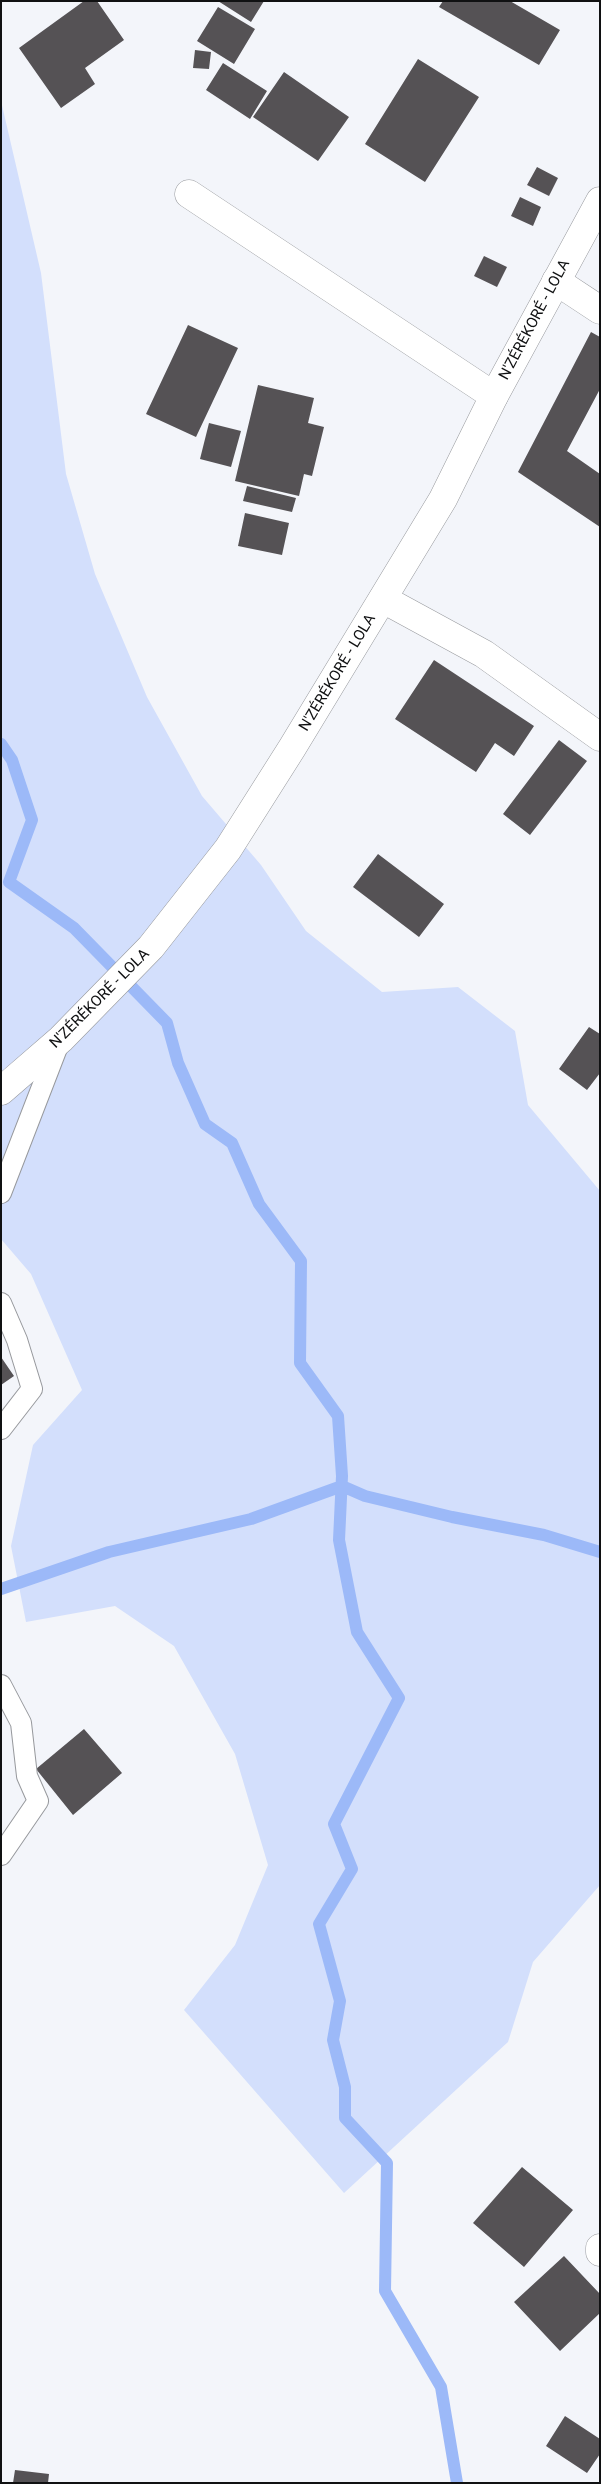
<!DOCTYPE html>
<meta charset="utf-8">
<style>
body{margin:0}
#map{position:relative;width:601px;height:2484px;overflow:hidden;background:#f3f5fa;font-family:Roboto,sans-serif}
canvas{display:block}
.frame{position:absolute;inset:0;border:2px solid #101112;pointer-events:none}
</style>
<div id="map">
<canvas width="601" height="2484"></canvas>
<div class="frame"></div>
</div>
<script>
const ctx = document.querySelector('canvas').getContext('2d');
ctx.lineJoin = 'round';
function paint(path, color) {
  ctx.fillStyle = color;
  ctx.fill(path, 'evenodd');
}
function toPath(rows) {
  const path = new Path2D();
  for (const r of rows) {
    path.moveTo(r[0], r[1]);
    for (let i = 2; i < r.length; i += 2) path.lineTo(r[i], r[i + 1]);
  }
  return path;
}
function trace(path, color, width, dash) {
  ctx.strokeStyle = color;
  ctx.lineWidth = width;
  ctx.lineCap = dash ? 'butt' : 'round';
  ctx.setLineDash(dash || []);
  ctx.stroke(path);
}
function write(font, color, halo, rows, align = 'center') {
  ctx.font = font + ' Roboto,sans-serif';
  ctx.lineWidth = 5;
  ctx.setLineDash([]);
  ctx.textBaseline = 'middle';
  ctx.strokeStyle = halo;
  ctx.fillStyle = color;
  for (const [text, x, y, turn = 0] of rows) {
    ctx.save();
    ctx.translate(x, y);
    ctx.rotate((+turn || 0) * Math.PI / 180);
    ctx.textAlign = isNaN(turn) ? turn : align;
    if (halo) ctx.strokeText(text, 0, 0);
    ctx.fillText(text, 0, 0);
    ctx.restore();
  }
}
paint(toPath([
 [1,101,41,273,66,474,95,574,147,697,202,796,261,865,306,931,382,992,458,987,515,1031,528,1105,600,1191,600,1885,533,1962,508,2042,344,2193,184,2010,235,1945,268,1865,235,1754,174,1646,115,1606,26,1622,11,1546,33,1445,82,1390,31,1274,1,1239]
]), '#d3dffc');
trace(toPath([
 [1,744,12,760,32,820,9,882,74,928,167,1023,178,1063,205,1124,232,1143,259,1204,301,1261,300,1363,338,1416,342,1476,339,1540,357,1632,399,1698,334,1824,352,1869,319,1924,340,2001,333,2040,345,2087,345,2118,387,2163,385,2291,441,2387,457,2483],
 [1,1589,109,1552,251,1519,342,1486,365,1496,452,1517,544,1535,600,1552]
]), '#9cb9f8', 12);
paint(toPath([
 [84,1,97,1,124,40,85,68,95,84,61,108,19,48],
 [218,1,264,1,251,22],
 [443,1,510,1,560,30,539,65,439,7],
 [218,7,255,29,234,64,197,41],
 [195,50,211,52,209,69,193,68],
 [418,59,479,97,425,182,365,144],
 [223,63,267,91,250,119,206,90],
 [284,72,349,117,318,161,253,117],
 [537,167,558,178,549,196,527,185],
 [520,197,541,207,533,226,511,216],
 [484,256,507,267,497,287,474,276],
 [188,325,238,348,196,437,146,414],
 [591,332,600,337,600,389,567,451,600,474,600,527,518,472],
 [258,385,314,398,308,423,324,427,312,476,304,474,299,496,235,481],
 [209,423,241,431,231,467,200,459],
 [247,486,296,498,292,512,243,501],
 [245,513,289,523,282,555,238,546],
 [434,660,534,726,514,756,495,743,476,772,395,719],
 [559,740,587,761,530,835,503,814],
 [378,854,444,904,419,937,353,887],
 [589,1027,600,1034,600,1073,587,1090,559,1069],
 [1,1357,14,1376,1,1385],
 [84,1729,122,1773,73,1815,36,1769],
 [522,2167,573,2210,524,2267,473,2223],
 [564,2256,600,2294,600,2313,560,2351,514,2302],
 [565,2416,600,2439,600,2454,587,2473,546,2446],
 [15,2470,49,2474,48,2483,13,2483]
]), '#555255');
const service = toPath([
 [1,1193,59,1043],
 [1,1303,17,1340,32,1389,1,1429],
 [1,1685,21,1723,27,1776,38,1801,1,1855]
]);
const minor = toPath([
 [189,194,494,396],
 [556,281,600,310],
 [383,599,484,654,600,737],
 [600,2248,600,2252]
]);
const trunk = toPath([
 [1,1091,61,1039,151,947,228,849,292,748,443,499,494,396,600,201]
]);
trace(service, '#97999d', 22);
trace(minor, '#97999d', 29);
trace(trunk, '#97999d', 29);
trace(service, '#fff', 20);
trace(minor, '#fff', 28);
trace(trunk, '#fff', 28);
write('15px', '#101112', '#fff', [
 ["N'ZÉRÉKORÉ - LOLA",535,320,-62],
 ["N'ZÉRÉKORÉ - LOLA",338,673,-59],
 ["N'ZÉRÉKORÉ - LOLA",100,999,-45]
]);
</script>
